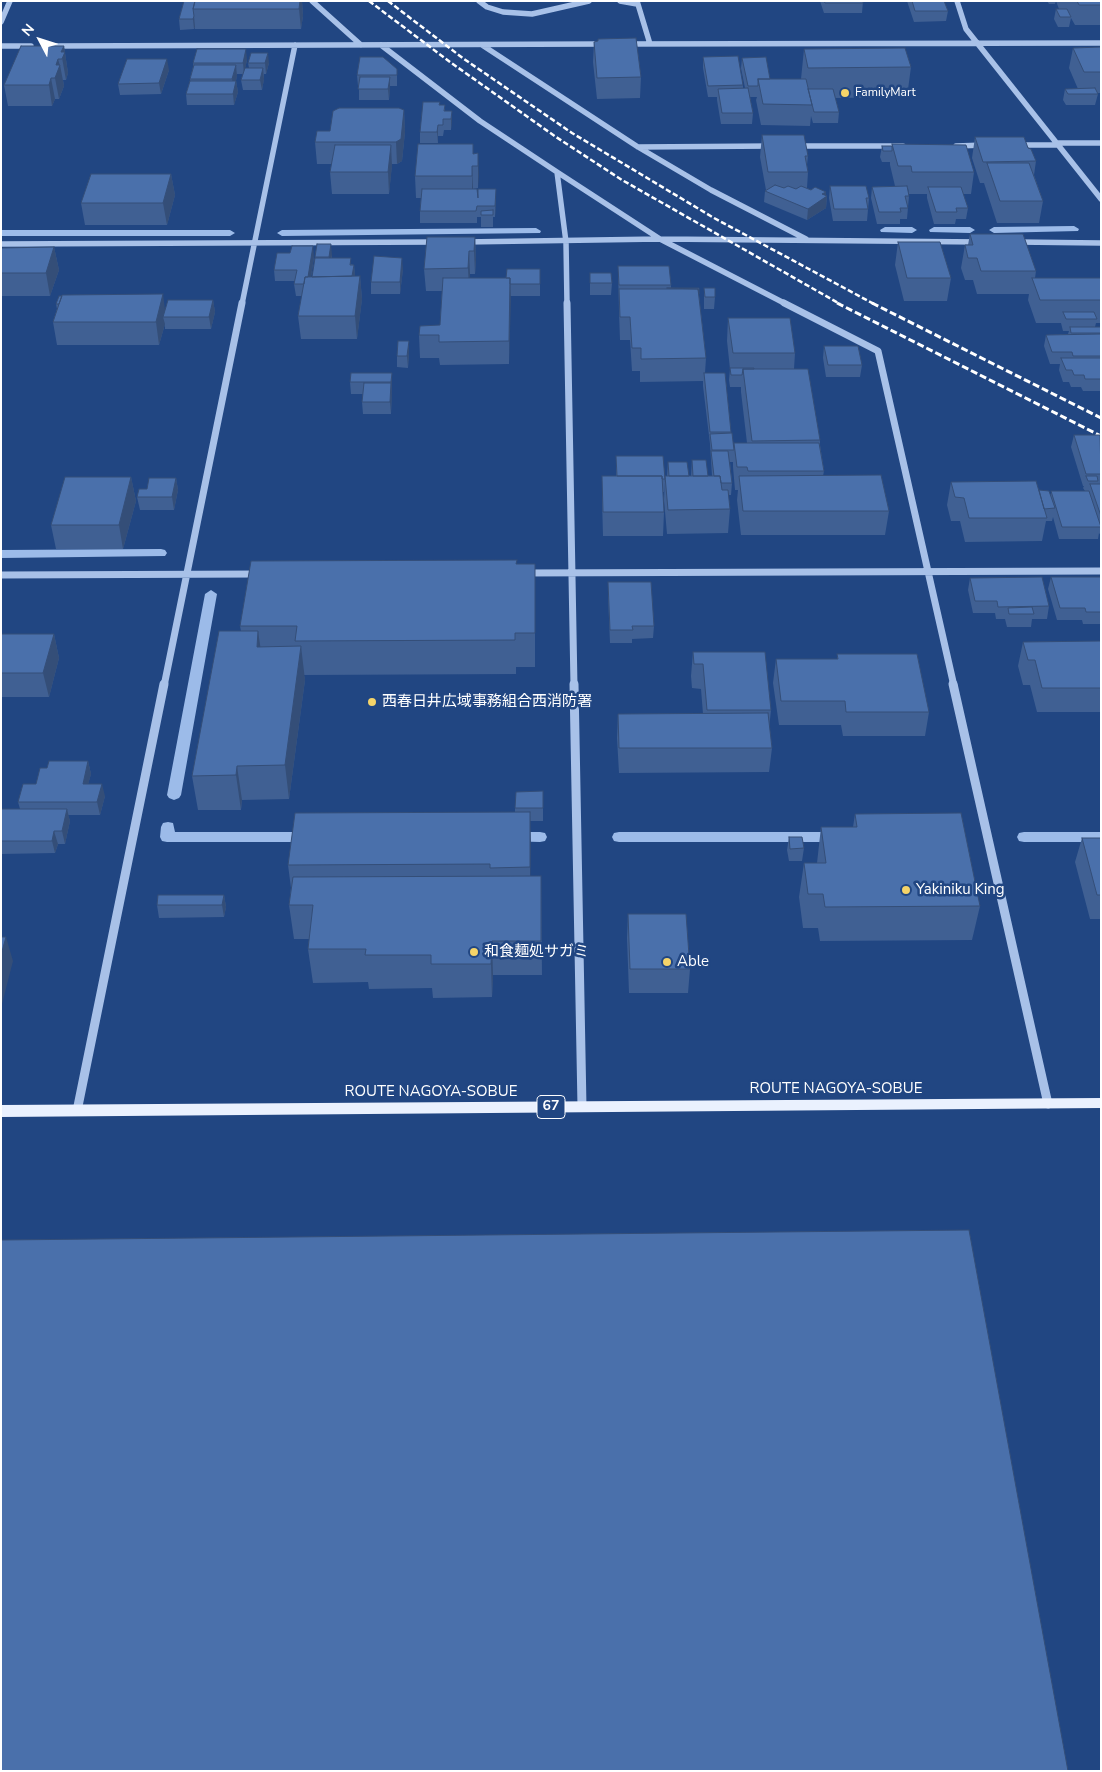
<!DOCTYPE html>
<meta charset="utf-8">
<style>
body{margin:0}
#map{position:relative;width:1102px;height:1772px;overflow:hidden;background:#214682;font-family:"Nunito Sans",sans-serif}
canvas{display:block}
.frame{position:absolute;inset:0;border:2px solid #fff;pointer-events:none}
.north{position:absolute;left:15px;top:15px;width:50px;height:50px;-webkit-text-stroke:4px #214682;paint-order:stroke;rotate:310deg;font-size:14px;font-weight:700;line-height:20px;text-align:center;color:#fff}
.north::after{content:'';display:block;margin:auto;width:18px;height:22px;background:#fff;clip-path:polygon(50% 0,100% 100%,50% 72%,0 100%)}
</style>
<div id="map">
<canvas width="1102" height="1772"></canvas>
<div class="frame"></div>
<div class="north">N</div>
</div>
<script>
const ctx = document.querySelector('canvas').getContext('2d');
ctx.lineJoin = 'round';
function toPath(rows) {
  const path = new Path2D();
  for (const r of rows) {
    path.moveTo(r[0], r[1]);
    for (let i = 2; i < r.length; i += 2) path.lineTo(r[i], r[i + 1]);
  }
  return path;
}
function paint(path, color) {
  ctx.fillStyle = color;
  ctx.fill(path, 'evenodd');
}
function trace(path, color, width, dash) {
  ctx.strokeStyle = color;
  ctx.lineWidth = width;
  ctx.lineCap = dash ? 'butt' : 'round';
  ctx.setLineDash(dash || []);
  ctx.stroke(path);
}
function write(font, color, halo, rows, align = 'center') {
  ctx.font = font + ' "Nunito Sans","Noto Sans JP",sans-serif';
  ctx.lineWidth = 5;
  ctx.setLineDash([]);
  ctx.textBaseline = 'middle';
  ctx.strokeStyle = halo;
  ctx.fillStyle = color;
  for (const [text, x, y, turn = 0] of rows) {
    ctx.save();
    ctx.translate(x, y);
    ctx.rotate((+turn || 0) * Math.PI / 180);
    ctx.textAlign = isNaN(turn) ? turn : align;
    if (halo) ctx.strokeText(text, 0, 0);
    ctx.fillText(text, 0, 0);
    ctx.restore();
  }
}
paint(toPath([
 [1074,226,1079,229,1078,231,994,233,989,230,994,227,1074,226],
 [885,227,912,227,917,230,912,233,881,232,880,230,885,227],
 [934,227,970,227,975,230,970,233,930,232,929,230,934,227],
 [536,228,541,231,540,233,282,236,277,233,282,230,536,228],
 [1,230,230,230,235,233,230,236,1,236,1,230],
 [161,549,165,550,167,553,165,556,1,558,1,550,161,549],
 [211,590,217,594,181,795,179,798,174,800,169,798,167,795,205,594,211,590],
 [168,822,173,823,175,832,313,832,318,833,320,837,318,841,313,842,167,842,162,841,160,837,161,827,163,823,168,822],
 [511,832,540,832,545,833,547,837,545,841,540,842,506,841,504,837,506,833,511,832],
 [619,832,840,832,845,833,847,837,845,841,840,842,619,842,614,841,612,837,614,833,619,832],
 [1024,832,1101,832,1101,842,1024,842,1019,841,1017,837,1019,833,1024,832]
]), '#9cbbe9');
trace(toPath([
 [312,1,361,45],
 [479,1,487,7,503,12,532,14,589,1],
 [620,1,637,4],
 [637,1,650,44],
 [957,1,966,29,1101,199],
 [1,22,10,1],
 [626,44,1101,43],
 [381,45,480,121,557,172,566,242,567,304],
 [482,45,638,147,711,190,806,239],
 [1,46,31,46],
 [54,46,603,44],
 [1056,143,1101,143],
 [1016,145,1058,145],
 [796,146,903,146],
 [956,146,985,145],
 [638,147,773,146],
 [557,172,660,239,786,304],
 [464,242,660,239,981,242],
 [1016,242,1101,243],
 [1,244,438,242],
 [242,304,295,45]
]), '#a8c1e8', 5.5);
trace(toPath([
 [567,303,574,686],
 [784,303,878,351,954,686],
 [524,573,1101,571],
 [1,575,261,574],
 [164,686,242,303]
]), '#a8c1e8', 7);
trace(toPath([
 [574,684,582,1107],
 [953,684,1048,1104],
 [77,1111,164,684]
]), '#a8c1e8', 9);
paint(toPath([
 [1101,1098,1101,1108,1,1117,1,1105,1101,1098]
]), '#eaf1fe');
trace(toPath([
 [369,1,450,62,556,137,622,180,840,304],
 [388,1,464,59,572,133,714,218,874,304]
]), '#fff', 2.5, [5.5, 2.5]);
trace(toPath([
 [837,303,1101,436],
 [872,303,1101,418]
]), '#fff', 3, [7, 3]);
paint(toPath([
 [184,1,302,1,303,16,301,29,195,29,195,27,194,29,180,30,179,19],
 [820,1,863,1,862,13,824,13],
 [907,1,944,1,948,11,946,21,914,22],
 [1047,1,1056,1,1055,4,1049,4],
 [1056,1,1101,1,1101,25,1075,25,1071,18,1069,27,1058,27,1054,19,1056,9,1059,9],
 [598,39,641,77,640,98,597,99,593,62,594,42,598,42],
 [64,46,68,73,66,80,63,80,64,86,59,99,55,99,52,106,8,106,4,85],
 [1101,47,1101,93,1097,93,1098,94,1095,105,1066,105,1063,100,1065,89,1078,89,1069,68,1073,48],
 [804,49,911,67,907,97,835,98,839,112,838,123,813,123,811,116,810,126,761,125,756,100,757,97,750,97,753,113,752,124,721,124,717,100,717,97,708,97,703,68,703,57,743,85,743,89,745,88,741,68,742,58,770,79,801,79],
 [247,60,245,68,249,68,248,63,269,63,266,74,264,74,264,79,262,90,243,90,241,80,243,74,237,74,236,81,238,92,234,105,187,105,186,94,190,81,190,79,193,67,193,63],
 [397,69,397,86,390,86,389,100,359,100,359,86,358,86,357,75],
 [169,70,161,94,120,95,118,84],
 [440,102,440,105,445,105,445,111,452,111,451,130,444,130,443,136,438,136,438,143,420,143,420,132],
 [404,110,405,132,402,161,397,164,392,164,389,194,332,194,330,172,332,164,317,164,315,142,330,131],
 [762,135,808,156,807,165,808,172,807,188,811,190,826,192,826,196,827,196,826,208,807,220,764,202,765,191,766,190,760,157],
 [975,137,1028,148,1036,161,1034,175,1043,201,1039,223,997,223,984,183,980,183,972,158],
 [892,144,974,172,971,194,963,194,968,208,966,219,956,219,955,224,934,224,927,198,927,194,909,194,908,188,907,188,909,196,907,219,900,219,900,224,877,224,871,198,872,187,895,186,890,165,890,162,882,162,880,157,882,146,892,146],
 [478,153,478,188,473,189,478,198,496,200,495,217,493,217,493,227,481,227,481,217,477,217,477,223,420,223,420,211,421,198,416,198,415,176,473,154],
 [171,174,175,195,167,225,85,225,81,203],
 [830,186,869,198,867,221,833,221,829,198],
 [970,234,1036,271,1035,278,1101,278,1101,323,1096,323,1095,327,1101,327,1101,391,1083,391,1081,387,1071,387,1069,382,1063,382,1059,370,1060,364,1050,364,1044,346,1046,335,1068,334,1069,331,1063,331,1061,323,1036,323,1028,300,1029,294,977,294,973,280,965,280,961,268,965,245,968,245],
 [475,237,476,260,475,274,470,274,469,278,506,278,540,269,540,296,510,296,509,364,440,365,439,358,420,358,419,335,440,325,442,291,426,291,424,269],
 [898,242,951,278,947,301,904,301,895,265],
 [317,244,332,255,332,258,354,265,355,276,360,276,362,299,357,339,301,339,298,316,302,296,296,296,294,284,295,281,275,281,274,270,290,253,314,257,311,277,312,277],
 [54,247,59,270,50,296,1,296,1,248],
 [618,266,671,285,671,288,699,296,706,358,705,373,725,373,731,433,734,448,734,443,747,443,741,392,741,387,730,387,729,380,730,369,727,341,728,318,795,353,794,369,820,440,820,445,824,471,823,476,889,511,885,535,741,535,737,500,738,490,735,490,733,467,733,462,730,462,732,483,731,495,728,495,730,509,728,533,667,534,664,500,665,476,667,476,668,462,689,476,691,476,692,460,708,476,712,476,710,444,703,386,703,381,640,382,640,371,632,371,630,340,620,340,619,312],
 [403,269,400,294,371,294,371,282],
 [590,273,612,283,611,295,590,295],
 [704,288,715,297,714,309,704,309],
 [213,300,215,312,211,329,165,329,165,324,159,345,57,345,53,322,57,309,56,304,165,310],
 [824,346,862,365,860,377,826,377,823,358],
 [409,353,408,368,397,367,397,356],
 [392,373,392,385,391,414,363,414,362,402,363,394,351,394,350,382],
 [1074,435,1101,436,1101,536,1099,533,1098,539,1059,539,1053,517,1052,521,1046,521,1042,541,965,542,960,521,951,521,947,505,951,482,1039,490,1051,495,1051,491,1085,491,1083,488,1084,486,1083,486,1071,447],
 [616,456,665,479,664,492,663,492,664,512,663,536,603,536,602,500,602,476,616,476],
 [131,477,136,501,123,549,56,549,51,525],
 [176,478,178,490,174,510,140,510,137,497],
 [517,564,535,598,535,667,516,667,516,674,304,675,305,680,289,799,242,800,241,810,198,810,192,776,241,631,240,626],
 [1051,577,1101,577,1101,624,1083,624,1082,620,1057,620,1048,589],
 [970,578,1049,606,1047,619,1032,619,1031,627,1007,627,1005,619,996,619,995,613,973,613,968,590],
 [608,582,654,626,653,638,632,639,632,643,610,643,608,595],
 [1,634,54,634,59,658,49,697,1,697],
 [1101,641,1101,712,1037,712,1030,685,1023,685,1018,666,1023,642],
 [693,652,771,710,769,729,772,748,769,772,619,773,617,738,618,714,703,714,701,689,692,688,691,676],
 [837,654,929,712,925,736,843,736,841,725,779,725,773,683,776,659,837,659],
 [88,761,91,774,88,784,105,796,100,815,68,815,70,821,65,844,58,844,55,853,1,854,1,809,20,809,18,802,36,784,47,768],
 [543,791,543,821,530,821,530,876,541,876,542,975,493,975,492,997,433,998,432,988,369,989,368,982,313,983,308,949,310,939,294,939,289,905,291,888,288,865,515,812,515,808],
 [855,814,980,906,972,940,820,941,818,928,803,928,799,897,804,863,817,863,821,827,853,827],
 [789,837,804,848,802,861,789,861,787,850],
 [1082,838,1101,838,1101,919,1090,919,1075,862],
 [224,895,226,907,224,917,159,918,157,905],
 [628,914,690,969,688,993,629,993,627,938]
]), '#406093');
paint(toPath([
 [300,1,302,1,303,16,301,29,299,9],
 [194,16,195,27,194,29,193,19],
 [64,46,68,73,66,80,61,52],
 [246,49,247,60,244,74,243,63],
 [268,53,269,63,266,74,265,63],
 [58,59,60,66,60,65,64,86,59,99,55,78,56,65],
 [167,59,169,70,161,94,159,83],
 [236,65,237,76,234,89,232,79],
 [263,68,264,79,262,90,260,80],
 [390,77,390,88,389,100,388,89],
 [51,78,55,99,52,106,49,85],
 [236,81,238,92,234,105,233,94],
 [404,110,405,132,402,161,397,164,396,142],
 [452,111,452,122,451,130,451,119],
 [438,125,438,143,437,132],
 [391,145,392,166,389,194,388,172],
 [478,153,479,175,478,188],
 [472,166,473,188,472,198],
 [171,174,175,195,167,225,163,203],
 [496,189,496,200,495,217,495,206],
 [826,192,826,197,827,196,826,208,807,220,808,209,822,194],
 [475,237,476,260,475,274,474,251],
 [331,244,332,255,330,269,329,257],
 [313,246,314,257,308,296,306,284],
 [54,247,59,270,50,296,46,273],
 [469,251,470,274,469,291,468,268],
 [402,258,403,269,400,294,400,282],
 [354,265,355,276,352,277],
 [360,276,362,299,357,339,355,316],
 [510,278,511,301,509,364,509,341],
 [163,294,166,317,163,317,165,324,159,345,156,322],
 [213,300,215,312,211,329,209,317],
 [409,341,409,353,408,368,407,356],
 [392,373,392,394,391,382],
 [391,383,392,395,391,414,390,402],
 [131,477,136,501,123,549,119,525],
 [176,478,178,490,174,510,172,497],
 [258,631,263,664,257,647],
 [54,634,59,658,49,697,43,673],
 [301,646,305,680,289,799,285,765],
 [88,761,91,774,85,796,83,784],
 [237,766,242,800,241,810,236,775],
 [102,784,105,796,100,815,97,802],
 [67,809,70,821,65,844,62,831],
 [530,812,531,846,530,902],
 [54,831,58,844,55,853,52,841],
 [224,895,226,907,224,917,222,905],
 [6,937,13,961,1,1008,1,955],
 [492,941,493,975,492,997,491,964]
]), '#344e78');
const building = toPath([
 [184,1,195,1,193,9,194,16,193,19,179,19,184,1],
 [195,1,300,1,299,9,193,9,195,1],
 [824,1,863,1,863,3,825,3,824,1],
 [912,1,944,1,948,11,915,11,912,1],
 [1077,1,1101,1,1101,5,1079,5,1077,1],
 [1056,9,1067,9,1071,17,1060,17,1056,9],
 [636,38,641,77,597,78,594,42,598,41,598,39,636,38],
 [21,46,64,46,61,52,65,52,62,59,58,59,56,65,60,65,55,78,51,78,49,85,4,85,21,46],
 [1101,47,1101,72,1084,72,1073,48,1101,47],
 [905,48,911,67,808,68,804,49,905,48],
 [197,49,246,49,243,63,193,63,197,49],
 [251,53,268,53,265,63,248,63,251,53],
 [738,56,743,85,708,86,703,57,738,56],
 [360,57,383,57,397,69,397,75,357,75,360,57],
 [766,57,770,79,758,79,758,86,748,86,742,58,766,57],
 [127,59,167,59,159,83,118,84,127,59],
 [194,65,236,65,232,79,190,79,194,65],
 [245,68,263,68,260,80,241,80,245,68],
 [360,77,390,77,388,89,358,89,360,77],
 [758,79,806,79,812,105,763,104,758,79],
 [190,81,236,81,233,94,186,94,190,81],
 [748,88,753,113,722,113,718,89,748,88],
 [1095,88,1098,94,1068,94,1065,89,1095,88],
 [808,89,833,89,839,112,814,112,808,89],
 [423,102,440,102,439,105,445,105,444,111,452,111,451,119,443,119,443,125,438,125,437,132,420,132,423,102],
 [339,108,399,108,404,110,401,139,396,142,315,142,317,131,330,131,333,111,339,108],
 [762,135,804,135,808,156,805,156,808,172,768,172,762,135],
 [975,137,1024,137,1028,148,1031,149,1036,161,983,162,975,137],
 [418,144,473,144,473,154,478,153,478,166,472,166,472,176,415,176,418,144],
 [892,144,966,145,974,172,912,172,911,166,898,166,892,144],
 [335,145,391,145,388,172,330,172,335,145],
 [882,146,892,146,892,151,883,151,882,146],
 [987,163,1029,163,1043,201,1000,201,987,163],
 [91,174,171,174,163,203,81,203,91,174],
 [775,185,784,188,788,186,796,189,801,186,811,190,815,187,826,192,822,194,827,196,808,209,765,191,775,185],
 [830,186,866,186,869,198,866,198,868,209,834,209,830,186],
 [907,186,909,196,905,196,908,208,900,208,901,212,879,212,872,187,907,186],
 [928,187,961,187,968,208,956,208,957,212,936,212,928,187],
 [422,189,477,189,478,198,478,189,496,189,495,206,477,206,476,211,420,211,422,189],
 [493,210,493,215,481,215,481,211,493,210],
 [970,234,1023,234,1036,271,981,271,977,258,968,258,965,245,973,245,970,234],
 [427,237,475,237,474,251,469,251,468,268,424,269,427,237],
 [898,242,940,242,951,278,907,278,898,242],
 [317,244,331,244,329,257,315,257,317,244],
 [292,246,313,246,308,277,305,277,304,284,294,284,297,270,274,270,277,253,290,253,292,246],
 [54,247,46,273,1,273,1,248,54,247],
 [374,256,402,258,400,282,371,282,374,256],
 [315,258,351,258,350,265,354,265,352,276,312,277,315,258],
 [618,266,669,266,671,285,619,285,618,266],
 [507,269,540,269,540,284,510,284,510,278,506,278,507,269],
 [590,273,611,273,612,283,590,283,590,273],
 [360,276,355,316,298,316,305,277,360,276],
 [443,278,510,278,509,341,439,342,439,335,419,335,420,326,440,325,443,278],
 [1032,278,1101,278,1101,300,1040,300,1032,278],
 [667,288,699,288,699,294,698,289,667,288],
 [704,288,715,288,715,297,705,297,704,288],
 [619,289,698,289,706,358,641,359,641,348,632,348,630,317,620,317,619,289],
 [163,294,156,322,53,322,62,295,163,294],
 [59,296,62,296,59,304,56,304,59,296],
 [168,300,213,300,209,317,163,317,168,300],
 [1063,312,1094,312,1097,319,1066,319,1063,312],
 [728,318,790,318,795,353,733,353,728,318],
 [1070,327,1101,327,1101,333,1071,333,1070,327],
 [1101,334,1101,356,1073,356,1072,352,1052,352,1046,335,1101,334],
 [398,341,409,341,407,356,397,356,398,341],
 [824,346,858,346,862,365,828,365,824,346],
 [1061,358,1101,358,1101,379,1085,379,1084,375,1074,375,1072,370,1066,370,1061,358],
 [730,368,754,368,754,369,743,369,742,375,731,375,730,368],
 [743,369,808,369,820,440,752,441,743,369],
 [351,373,392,373,391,382,350,382,351,373],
 [704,373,725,373,731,432,710,432,704,373],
 [364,383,391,383,390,402,362,402,364,383],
 [732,433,734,450,712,450,710,434,732,433],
 [1074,435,1100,435,1101,474,1086,474,1074,435],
 [734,443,819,443,824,471,748,471,747,467,737,467,734,443],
 [711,451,728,451,732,483,721,483,720,476,714,476,711,451],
 [616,456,663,456,665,479,662,479,662,476,617,476,616,456],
 [692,460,706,460,708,476,693,476,692,460],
 [668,462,687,462,689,476,669,476,668,462],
 [881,475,889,511,743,511,739,476,881,475],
 [602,476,662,476,664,512,603,512,602,476],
 [665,476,720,476,722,490,728,490,730,509,668,510,665,476],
 [1086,476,1097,476,1098,481,1088,481,1086,476],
 [65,477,131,477,119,525,51,525,65,477],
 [149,478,176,478,172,497,137,497,139,489,147,489,149,478],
 [1036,481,1047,518,969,518,964,498,955,497,951,482,1036,481],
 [1090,484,1101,484,1101,516,1090,484],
 [1039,490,1049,491,1055,508,1044,509,1039,490],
 [1051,491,1089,491,1101,527,1062,527,1051,491],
 [517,560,516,564,535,564,535,633,515,633,515,640,295,641,297,626,240,626,251,561,517,560],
 [1042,577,1049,606,998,607,997,601,975,601,970,578,1042,577],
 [1051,577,1101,577,1101,612,1086,612,1085,608,1060,608,1051,577],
 [608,582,651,582,654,626,632,626,633,630,610,630,608,582],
 [1032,607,1034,614,1009,614,1008,608,1032,607],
 [219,631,258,631,257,647,301,646,285,765,237,766,236,775,192,776,219,631],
 [1,634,54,634,43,673,1,673,1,634],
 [1101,641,1101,688,1042,688,1035,660,1028,660,1023,642,1101,641],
 [693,652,765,652,771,710,707,710,703,664,694,664,693,652],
 [837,654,917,654,929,712,846,712,845,701,781,701,776,659,838,659,837,654],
 [768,713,772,748,619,748,618,714,768,713],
 [49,761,88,761,83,784,102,784,97,802,18,802,23,784,36,784,40,768,47,768,49,761],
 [543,791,543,808,515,808,516,792,543,791],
 [1,809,67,809,62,831,54,831,52,841,1,841,1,809],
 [530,812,530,867,490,868,490,864,288,865,295,813,530,812],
 [961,813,980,906,825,907,823,894,808,894,804,863,826,863,821,827,857,827,855,814,961,813],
 [789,837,802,837,804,848,790,849,789,837],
 [1082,838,1101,838,1101,895,1097,895,1082,838],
 [541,876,541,941,492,941,491,964,431,964,431,955,365,955,366,949,308,949,313,905,289,905,293,877,541,876],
 [158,895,224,895,222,905,157,905,158,895],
 [628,914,686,914,690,969,630,969,628,914],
 [1,937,6,937,1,955,1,937],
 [969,1230,1068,1771,1,1771,1,1240,969,1230]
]);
paint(building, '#4a70ab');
trace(building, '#344e78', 1);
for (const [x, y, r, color] of [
 [845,93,5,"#f5d469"],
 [372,702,5,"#f5d469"],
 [906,890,5,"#f5d469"],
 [474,952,5,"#f5d469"],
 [667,962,5,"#f5d469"]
]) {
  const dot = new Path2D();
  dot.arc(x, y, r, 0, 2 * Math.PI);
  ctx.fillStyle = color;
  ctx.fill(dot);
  trace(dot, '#214682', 2);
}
write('12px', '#fff', '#214682', [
 ["FamilyMart",855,93]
], 'left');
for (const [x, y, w] of [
 [551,1107,28]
]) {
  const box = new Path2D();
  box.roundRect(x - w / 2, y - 11.5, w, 23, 4);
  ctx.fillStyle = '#214682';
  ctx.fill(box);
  trace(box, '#fff', 1);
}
write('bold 14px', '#fff', null, [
 ["67",551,1107]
]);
write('15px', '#fff', '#214682', [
 ["西春日井広域事務組合西消防署",382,702],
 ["Yakiniku King",916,890],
 ["和食麺処サガミ",484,952],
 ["Able",677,962]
], 'left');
write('15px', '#fff', '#214682', [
 ["ROUTE NAGOYA-SOBUE",836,1089],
 ["ROUTE NAGOYA-SOBUE",431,1092]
]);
</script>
